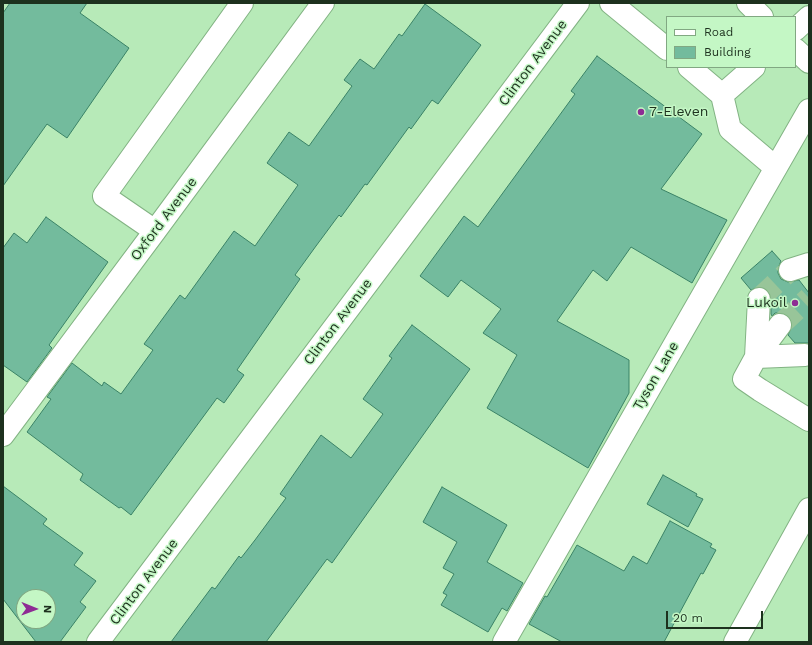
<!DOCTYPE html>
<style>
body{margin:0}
#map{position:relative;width:812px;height:645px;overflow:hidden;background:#b7eab8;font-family:"Work Sans",sans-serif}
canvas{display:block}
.frame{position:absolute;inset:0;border:4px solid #1d311e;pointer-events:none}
.legend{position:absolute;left:666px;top:16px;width:130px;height:52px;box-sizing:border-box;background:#c4f7c5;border:1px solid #81a882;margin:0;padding:5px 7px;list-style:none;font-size:12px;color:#1d311e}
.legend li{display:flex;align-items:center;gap:8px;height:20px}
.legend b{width:20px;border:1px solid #81a882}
.north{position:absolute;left:16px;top:589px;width:40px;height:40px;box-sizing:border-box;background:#c4f7c5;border:1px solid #81a882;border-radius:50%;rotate:91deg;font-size:11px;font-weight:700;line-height:16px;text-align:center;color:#1d311e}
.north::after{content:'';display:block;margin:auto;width:14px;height:18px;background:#8e2c94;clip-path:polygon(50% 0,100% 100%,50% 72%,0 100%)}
.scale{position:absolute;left:666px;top:611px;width:97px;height:18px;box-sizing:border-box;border:2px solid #1d311e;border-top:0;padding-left:5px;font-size:12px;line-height:14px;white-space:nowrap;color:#1d311e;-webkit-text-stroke:3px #c4f7c5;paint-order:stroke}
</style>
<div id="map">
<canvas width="812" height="645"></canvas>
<div class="frame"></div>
<ul class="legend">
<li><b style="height:5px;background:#fff"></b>Road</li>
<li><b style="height:11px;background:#73bb9d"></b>Building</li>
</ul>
<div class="north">N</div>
<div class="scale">20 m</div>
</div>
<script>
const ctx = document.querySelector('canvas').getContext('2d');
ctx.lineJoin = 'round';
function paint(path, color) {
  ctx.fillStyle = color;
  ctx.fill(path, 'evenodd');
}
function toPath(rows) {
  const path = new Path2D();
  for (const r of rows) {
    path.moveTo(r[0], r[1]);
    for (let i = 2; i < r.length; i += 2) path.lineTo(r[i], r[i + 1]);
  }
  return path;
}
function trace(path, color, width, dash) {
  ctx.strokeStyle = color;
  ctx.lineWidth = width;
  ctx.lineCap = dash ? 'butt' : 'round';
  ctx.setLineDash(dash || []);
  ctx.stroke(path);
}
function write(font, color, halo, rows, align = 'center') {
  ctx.font = font + ' "Work Sans",sans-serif';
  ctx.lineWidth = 3;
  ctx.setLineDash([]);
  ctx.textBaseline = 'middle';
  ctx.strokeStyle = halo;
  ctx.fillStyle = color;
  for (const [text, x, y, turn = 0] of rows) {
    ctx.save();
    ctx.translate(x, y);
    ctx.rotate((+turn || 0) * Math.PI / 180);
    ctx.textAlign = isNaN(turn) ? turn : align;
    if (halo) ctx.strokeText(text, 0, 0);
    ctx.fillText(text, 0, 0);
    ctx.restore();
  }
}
const building = toPath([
 [10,3,87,3,80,13,129,48,67,138,47,124,3,186,3,13,10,3],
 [425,4,481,45,438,104,432,100,411,129,409,127,367,185,365,184,341,217,339,215,316,246,295,275,300,279,237,370,244,375,224,403,217,398,131,515,121,507,119,508,80,480,83,474,27,432,51,399,47,397,72,363,102,386,104,382,121,394,153,350,144,344,180,295,185,299,234,231,255,246,298,185,267,163,289,132,309,146,352,86,344,80,360,59,374,69,399,34,402,36,425,4],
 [597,56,702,134,661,189,727,220,692,283,631,247,607,281,593,270,557,321,629,360,629,393,588,468,487,408,517,355,483,333,501,309,461,280,448,297,420,276,464,216,478,227,575,94,571,91,597,56],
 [46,217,108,262,49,345,52,348,27,382,3,365,3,248,14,233,27,243,46,217],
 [772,251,781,261,778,268,778,273,781,279,788,282,799,280,809,293,809,343,795,343,788,335,792,326,791,320,788,315,781,313,775,313,772,316,771,314,771,299,770,293,766,289,759,287,751,290,741,278,772,251],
 [412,325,470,369,332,563,327,559,266,642,171,642,212,587,215,589,239,556,241,558,255,540,286,498,280,494,321,435,351,458,383,414,363,399,392,358,389,356,412,325],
 [663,475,697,494,696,496,703,499,688,527,647,504,663,475],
 [3,486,47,519,43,524,83,553,74,565,96,581,80,602,86,607,60,642,36,642,3,599,3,486],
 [24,597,48,597,48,621,24,621,24,597],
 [442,487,507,525,487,562,523,583,507,611,502,608,488,632,441,605,447,595,443,593,454,574,443,568,457,542,423,522,442,487],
 [670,521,712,544,710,547,716,550,703,574,701,573,664,642,562,642,529,624,545,596,547,597,577,545,624,571,633,556,647,564,670,521]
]);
paint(building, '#73bb9d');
trace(building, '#3a8266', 1);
trace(toPath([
 [759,299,790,270],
 [780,325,809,298]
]), '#98c599', 22, [22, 11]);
const minor = toPath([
 [611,3,667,49],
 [795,30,809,17],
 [689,67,722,95,754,67],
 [722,95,730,129,776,168],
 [155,231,104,196,242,3],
 [790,270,809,264],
 [780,325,756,357,744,379,760,390,809,420],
 [756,357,759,299],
 [756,357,805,355],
 [3,435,155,231,323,3],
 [98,642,578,3],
 [504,642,809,110]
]);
const major = toPath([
 [748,3,762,17],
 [795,49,809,62],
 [735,642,809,509]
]);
trace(minor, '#82b383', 24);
trace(major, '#82b383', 24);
trace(minor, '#fff', 22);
trace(major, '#fff', 22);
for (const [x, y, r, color] of [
 [641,112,4,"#8e2c94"],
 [795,303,4,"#8e2c94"]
]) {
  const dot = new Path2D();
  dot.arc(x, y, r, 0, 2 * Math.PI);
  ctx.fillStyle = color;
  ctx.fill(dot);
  trace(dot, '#c4f7c5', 1.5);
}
write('14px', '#1d311e', '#c4f7c5', [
 ["Clinton Avenue",533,63,-53],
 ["Oxford Avenue",164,219,-53],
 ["Clinton Avenue",338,322,-53],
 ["Tyson Lane",656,376,-60],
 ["Clinton Avenue",144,582,-53]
]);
write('14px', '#1d311e', '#c4f7c5', [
 ["7-Eleven",649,112],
 ["Lukoil",787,303,"right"]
], 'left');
</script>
